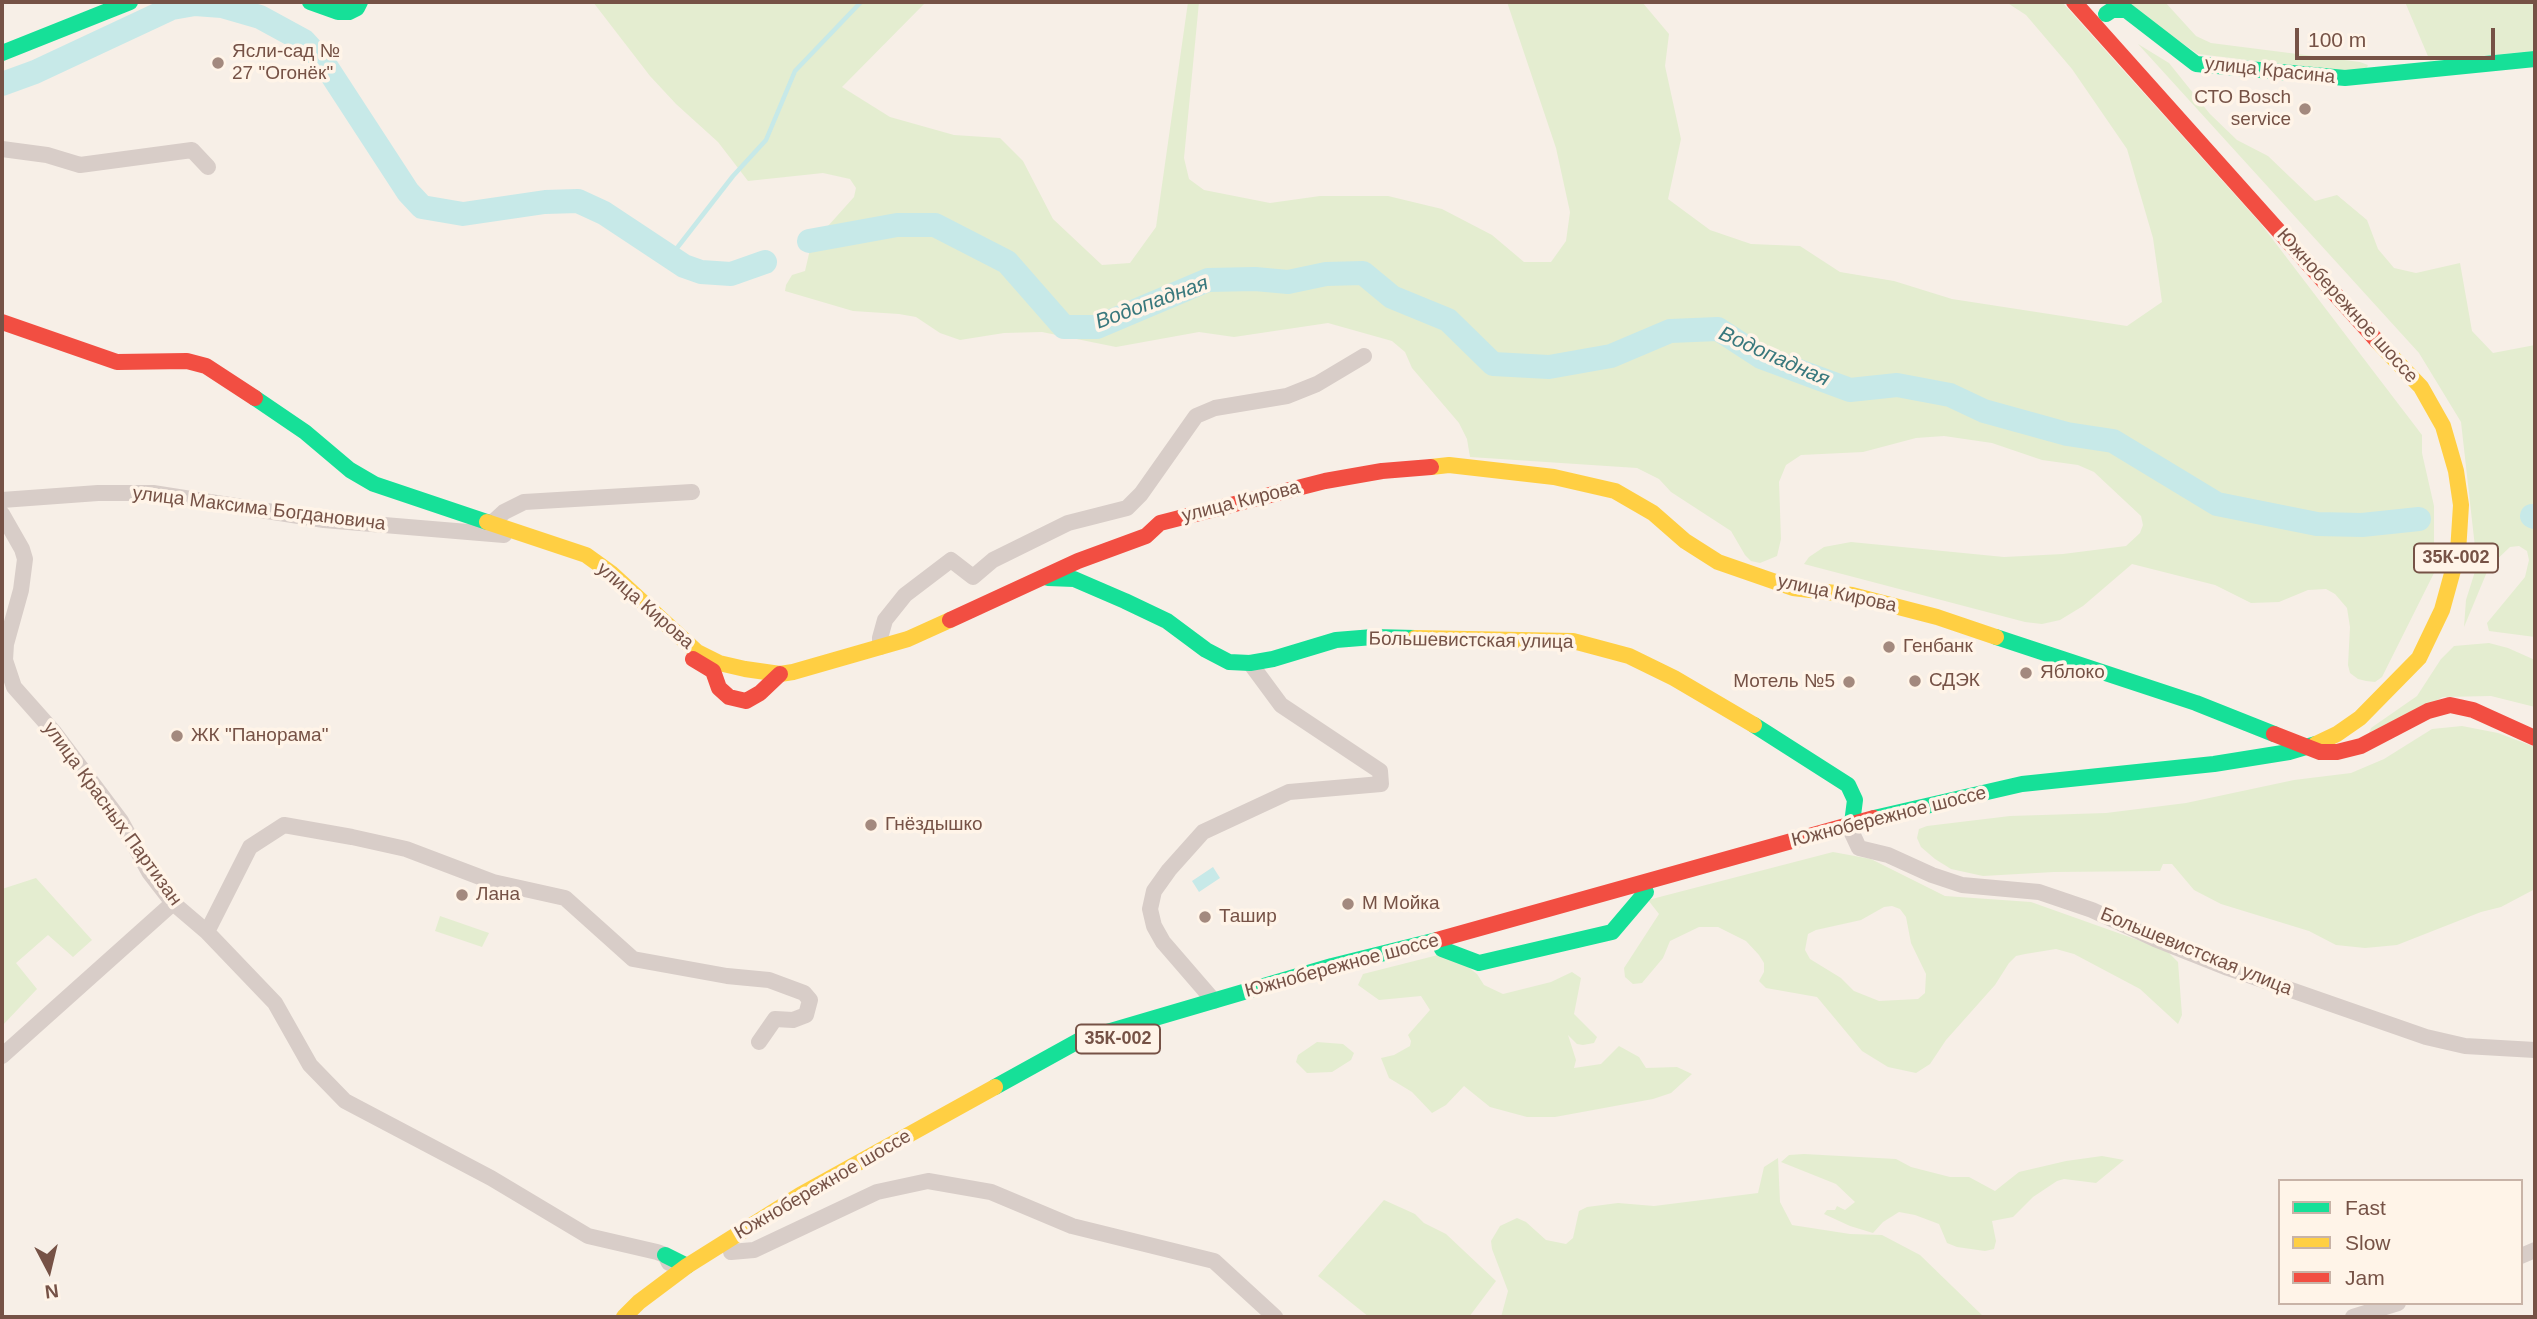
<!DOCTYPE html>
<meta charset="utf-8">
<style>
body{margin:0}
#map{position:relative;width:2537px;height:1319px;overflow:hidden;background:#f7efe7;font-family:Arial,sans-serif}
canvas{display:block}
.frame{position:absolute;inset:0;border:4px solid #765246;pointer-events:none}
.legend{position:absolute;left:2278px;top:1179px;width:245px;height:126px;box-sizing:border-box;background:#fff4e8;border:2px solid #c8b3a7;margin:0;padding:9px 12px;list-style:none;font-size:21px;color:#765246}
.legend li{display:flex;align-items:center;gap:14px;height:35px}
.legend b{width:35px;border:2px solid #c8b3a7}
.north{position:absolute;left:14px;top:1235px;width:70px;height:70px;-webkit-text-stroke:5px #fff4e8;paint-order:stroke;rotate:173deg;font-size:19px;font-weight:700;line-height:28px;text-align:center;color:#765246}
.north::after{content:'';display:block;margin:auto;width:24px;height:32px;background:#765246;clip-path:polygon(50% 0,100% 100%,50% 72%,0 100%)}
.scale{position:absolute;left:2295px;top:28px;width:200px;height:32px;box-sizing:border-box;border:4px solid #765246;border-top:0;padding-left:9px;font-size:21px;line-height:24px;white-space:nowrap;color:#765246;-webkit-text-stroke:5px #fff4e8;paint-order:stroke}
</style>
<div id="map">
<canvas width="2537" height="1319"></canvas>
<div class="frame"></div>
<ul class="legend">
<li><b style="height:9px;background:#16e098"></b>Fast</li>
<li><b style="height:9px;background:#ffcf43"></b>Slow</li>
<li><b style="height:9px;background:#f24e42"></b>Jam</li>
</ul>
<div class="north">N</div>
<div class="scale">100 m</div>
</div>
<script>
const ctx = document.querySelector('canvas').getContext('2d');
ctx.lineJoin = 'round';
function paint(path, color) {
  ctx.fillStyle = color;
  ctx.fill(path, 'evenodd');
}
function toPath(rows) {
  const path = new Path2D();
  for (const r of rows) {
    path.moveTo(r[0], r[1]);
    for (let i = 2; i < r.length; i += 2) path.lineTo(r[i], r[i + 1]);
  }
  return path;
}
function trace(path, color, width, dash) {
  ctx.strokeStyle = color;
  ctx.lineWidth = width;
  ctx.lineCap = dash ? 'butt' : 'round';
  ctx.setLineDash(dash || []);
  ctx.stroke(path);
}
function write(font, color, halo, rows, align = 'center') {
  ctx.font = font + ' Arial,sans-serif';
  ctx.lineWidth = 7;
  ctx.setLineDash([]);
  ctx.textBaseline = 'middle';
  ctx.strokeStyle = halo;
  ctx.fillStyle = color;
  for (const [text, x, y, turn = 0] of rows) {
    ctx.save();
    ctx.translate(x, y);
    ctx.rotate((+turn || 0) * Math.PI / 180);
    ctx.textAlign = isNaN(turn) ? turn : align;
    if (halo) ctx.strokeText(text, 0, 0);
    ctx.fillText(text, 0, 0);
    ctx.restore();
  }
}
paint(toPath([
 [593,2,926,2,842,87,890,117,954,135,1000,138,1023,161,1053,219,1102,265,1130,263,1156,227,1188,2,1199,2,1184,158,1189,179,1204,190,1270,203,1320,196,1388,196,1442,209,1492,235,1524,262,1551,262,1566,241,1570,212,1556,148,1507,2,1642,2,1669,34,1665,66,1681,139,1668,199,1710,230,1751,244,1800,246,1840,272,1894,281,1952,299,2127,326,2162,302,2153,238,2127,149,2072,69,2026,15,2006,2,2062,2,2261,224,2422,435,2422,453,2434,506,2434,573,2382,677,2375,682,2366,681,2358,679,2350,673,2348,665,2350,627,2347,608,2335,594,2326,589,2308,590,2279,602,2251,603,2215,585,2132,564,2083,606,2060,620,2042,624,2025,622,1804,564,1809,557,1824,547,1851,542,2004,557,2063,554,2126,546,2140,533,2143,525,2141,516,2094,472,2078,465,2042,460,1992,443,1944,436,1916,438,1863,452,1801,455,1786,465,1779,482,1781,539,1777,556,1760,563,1751,561,1745,555,1731,531,1671,492,1659,479,1637,468,1470,457,1467,439,1459,423,1412,368,1405,352,1392,341,1328,323,1234,337,1199,332,1116,347,1042,332,1004,333,960,340,940,333,916,317,899,314,853,311,785,291,786,285,792,275,805,271,811,245,854,197,856,188,850,179,823,173,748,181,718,142,676,104,650,76],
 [2122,2,2165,2,2196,36,2211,43,2360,62,2368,65,2364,74,2198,54],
 [2405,2,2535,2,2535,51,2430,61],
 [2138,44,2169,63,2210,114,2237,140,2268,156,2315,201,2337,195,2367,220,2378,249,2394,268,2416,273,2460,263,2472,331,2493,353,2535,345,2535,637,2489,631,2487,623,2525,577,2529,560,2527,551,2519,546,2510,547,2489,567,2464,627,2466,600,2477,565,2461,422,2419,353],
 [2489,643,2508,648,2535,660,2535,707,2491,696,2443,697,2368,736,2371,728,2417,696,2441,659,2454,646],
 [2462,726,2498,733,2535,747,2535,889,2501,907,2481,912,2397,945,2365,948,2336,945,2309,931,2221,904,2194,890,2172,864,2163,864,2160,871,2054,872,1983,876,1951,869,1935,859,1921,847,1917,838,1919,829,1927,826,2010,816,2106,813,2186,803,2294,780,2351,773,2384,759,2432,729],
 [1833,852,1871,859,1945,896,2031,902,2166,950,2178,962,2182,1015,2178,1024,2140,989,2074,954,2056,949,2025,954,2016,956,2009,963,1995,985,1946,1040,1930,1064,1916,1073,1888,1067,1862,1051,1817,997,1766,988,1759,981,1764,972,1764,963,1759,955,1746,941,1718,927,1699,927,1670,941,1663,958,1642,983,1633,984,1625,977,1624,968,1659,914,1648,900],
 [1892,906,1900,909,1906,917,1911,943,1926,974,1925,993,1918,999,1879,1001,1854,991,1841,978,1810,959,1805,950,1808,934,1816,930,1861,920,1884,907],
 [36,878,92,940,73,957,48,935,16,963,37,989,2,1026,2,889],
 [440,916,489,933,482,947,435,931],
 [1442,954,1463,963,1477,974,1484,985,1503,994,1551,982,1572,972,1581,978,1574,1014,1597,1037,1594,1043,1583,1045,1577,1044,1568,1035,1576,1060,1574,1068,1601,1064,1619,1046,1639,1057,1646,1068,1677,1067,1692,1074,1671,1093,1653,1099,1555,1117,1527,1117,1490,1107,1464,1086,1446,1105,1432,1113,1412,1092,1389,1078,1381,1058,1394,1055,1410,1046,1411,1041,1408,1035,1430,1010,1421,996,1379,1000,1358,985,1363,974],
 [1317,1042,1343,1044,1354,1053,1351,1060,1332,1072,1307,1073,1296,1062,1298,1055],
 [1804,1154,1896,1159,1911,1167,1950,1177,1969,1177,1995,1191,2019,1172,2066,1161,2102,1156,2124,1160,2096,1183,2064,1179,2057,1181,2033,1197,2013,1217,1992,1221,1996,1241,1994,1249,1985,1251,1957,1247,1947,1243,1939,1224,1915,1215,1899,1212,1883,1222,1873,1233,1850,1226,1824,1214,1827,1210,1835,1210,1837,1206,1845,1210,1855,1202,1836,1184,1781,1162,1789,1155],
 [1778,1158,1780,1202,1792,1225,1850,1234,1882,1235,1920,1255,1984,1317,1501,1317,1508,1291,1492,1249,1491,1241,1500,1226,1517,1218,1526,1222,1546,1240,1566,1244,1573,1238,1579,1211,1587,1207,1618,1203,1654,1206,1758,1193,1764,1167],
 [1384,1200,1415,1214,1424,1223,1446,1234,1496,1281,1469,1317,1369,1317,1318,1276]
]), '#e4edd0');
paint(toPath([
 [1213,867,1220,878,1199,892,1192,881]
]), '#c7e9e8');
trace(toPath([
 [670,257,733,176,766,140,795,71,861,2]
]), '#c7e9e8', 4.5);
trace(toPath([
 [2,84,35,72,172,8,195,4,222,6,260,17,304,41,324,63,408,192,422,207,463,214,545,202,578,201,604,213,684,266,701,272,731,274,765,262],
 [809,241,897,225,935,225,1007,262,1064,327,1097,327,1208,280,1255,279,1288,282,1326,274,1363,273,1392,297,1448,320,1493,364,1549,367,1611,356,1670,331,1718,329,1761,357,1850,390,1897,385,1950,395,1984,411,2067,434,2113,441,2217,504,2317,524,2362,525,2419,519],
 [2532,516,2535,517]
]), '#c7e9e8', 24);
trace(toPath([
 [2,149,47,155,80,165,192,150,208,167],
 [2,500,98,493,153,493,324,520,504,535],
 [2,514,22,549,25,559,21,590,6,644,5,660,14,687,54,732,121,821,149,872,173,903,207,932,275,1003,310,1065,345,1101,491,1178,588,1236,657,1252,665,1255,669,1263],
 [491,524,504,512,524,502,692,492],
 [880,647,880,638,885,620,905,595,951,560,973,577,993,560,1068,523,1127,508,1141,494,1196,416,1215,408,1287,396,1317,384,1364,356],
 [1852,833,1859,848,1888,855,1932,875,1962,885,2039,892,2092,910,2155,939,2228,968,2426,1037,2465,1046,2535,1050],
 [207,932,250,847,284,825,352,837,406,849,493,882,565,898,633,959,727,976,769,980,804,993,810,1000,806,1015,793,1020,775,1019,759,1042],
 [1214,1001,1163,942,1154,926,1150,909,1154,891,1169,870,1203,832,1289,792,1381,784,1380,771,1281,705,1250,663],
 [2,1056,173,903],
 [731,1252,754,1250,877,1192,928,1181,991,1192,1072,1226,1214,1261,1275,1317],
 [2521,1256,2535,1250],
 [2353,1317,2398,1303]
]), '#d8cdc8', 16);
trace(toPath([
 [310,2,338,12,349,12,357,8,360,2],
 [2106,14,2112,10,2126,10,2196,64,2345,78,2535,59],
 [2,53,130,2],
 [255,398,305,432,350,470,374,484,487,522],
 [1048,578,1074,579,1125,601,1167,621,1206,650,1229,662,1250,663,1273,659,1336,640,1373,637,1415,638],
 [1996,637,2196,703,2274,734],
 [1754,725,1848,785,1855,800,1852,823],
 [1874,818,2022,784,2214,764,2289,752,2316,744],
 [1442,949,1479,963,1612,932,1646,892],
 [995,1087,1080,1040,1332,966,1437,940],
 [665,1255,687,1266]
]), '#16e098', 16);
trace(toPath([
 [1431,467,1449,465,1554,477,1615,491,1653,513,1685,541,1718,562,1793,588,1852,595,1937,617,1996,637],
 [487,522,586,555,611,573,697,652,719,663,745,669,780,674,793,672,908,639,950,620],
 [1415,638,1573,641,1629,656,1674,678,1754,725],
 [2316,744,2337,734,2360,718,2419,658,2442,610,2458,552,2461,505,2456,471,2443,426,2421,387,2378,342],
 [624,1317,639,1302,687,1266,800,1195,995,1087]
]), '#ffcf43', 16);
trace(toPath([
 [2074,2,2378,342],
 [2,322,117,362,187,361,206,366,255,398],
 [950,620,1078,561,1146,536,1160,523,1325,481,1382,471,1431,467],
 [693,659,713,671,719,688,729,697,746,701,760,693,780,674],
 [2274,734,2320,752,2337,752,2361,746,2428,711,2450,705,2473,710,2535,738],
 [1437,940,1874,818]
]), '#f24e42', 16);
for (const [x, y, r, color] of [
 [218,63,7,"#a3897e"],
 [2305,109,7,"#a3897e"],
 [1889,647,7,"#a3897e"],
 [2026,673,7,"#a3897e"],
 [1915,681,7,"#a3897e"],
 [1849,682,7,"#a3897e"],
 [177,736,7,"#a3897e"],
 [871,825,7,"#a3897e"],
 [462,895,7,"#a3897e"],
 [1348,904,7,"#a3897e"],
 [1205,917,7,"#a3897e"]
]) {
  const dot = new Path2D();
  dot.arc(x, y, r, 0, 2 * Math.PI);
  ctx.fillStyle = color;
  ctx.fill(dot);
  trace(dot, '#fff4e8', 2.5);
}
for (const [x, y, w] of [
 [2456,558,84],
 [1118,1039,84]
]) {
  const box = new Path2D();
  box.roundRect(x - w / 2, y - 14.5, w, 29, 5);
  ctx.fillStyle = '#fff4e8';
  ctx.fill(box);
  trace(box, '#765246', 2);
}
write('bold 18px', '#765246', null, [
 ["35К-002",2456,558],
 ["35К-002",1118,1039]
]);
write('19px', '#765246', '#fff4e8', [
 ["Ясли-сад №",232,52],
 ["27 \"Огонёк\"",232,74],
 ["СТО Bosch",2291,98,"right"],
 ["service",2291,120,"right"],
 ["Генбанк",1903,647],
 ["Яблоко",2040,673],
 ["СДЭК",1929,681],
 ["Мотель №5",1835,682,"right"],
 ["ЖК \"Панорама\"",191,736],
 ["Гнёздышко",885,825],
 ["Лана",476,895],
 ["М Мойка",1362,904],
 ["Ташир",1219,917]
], 'left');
write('19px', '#765246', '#fff4e8', [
 ["улица Красина",2270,71,6],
 ["Южнобережное шоссе",2347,306,48],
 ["улица Кирова",1241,502,-14],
 ["улица Максима Богдановича",259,509,7],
 ["улица Кирова",1837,594,12],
 ["улица Кирова",645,606,41],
 ["Большевистская улица",1471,641,1],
 ["улица Красных Партизан",112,814,54],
 ["Южнобережное шоссе",1889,817,-14],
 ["Большевистская улица",2196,952,22],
 ["Южнобережное шоссе",1342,966,-15],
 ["Южнобережное шоссе",823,1185,-30]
]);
write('italic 21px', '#39787d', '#fff4e8', [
 ["Водопадная",1152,303,-20],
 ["Водопадная",1774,357,24]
]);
</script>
